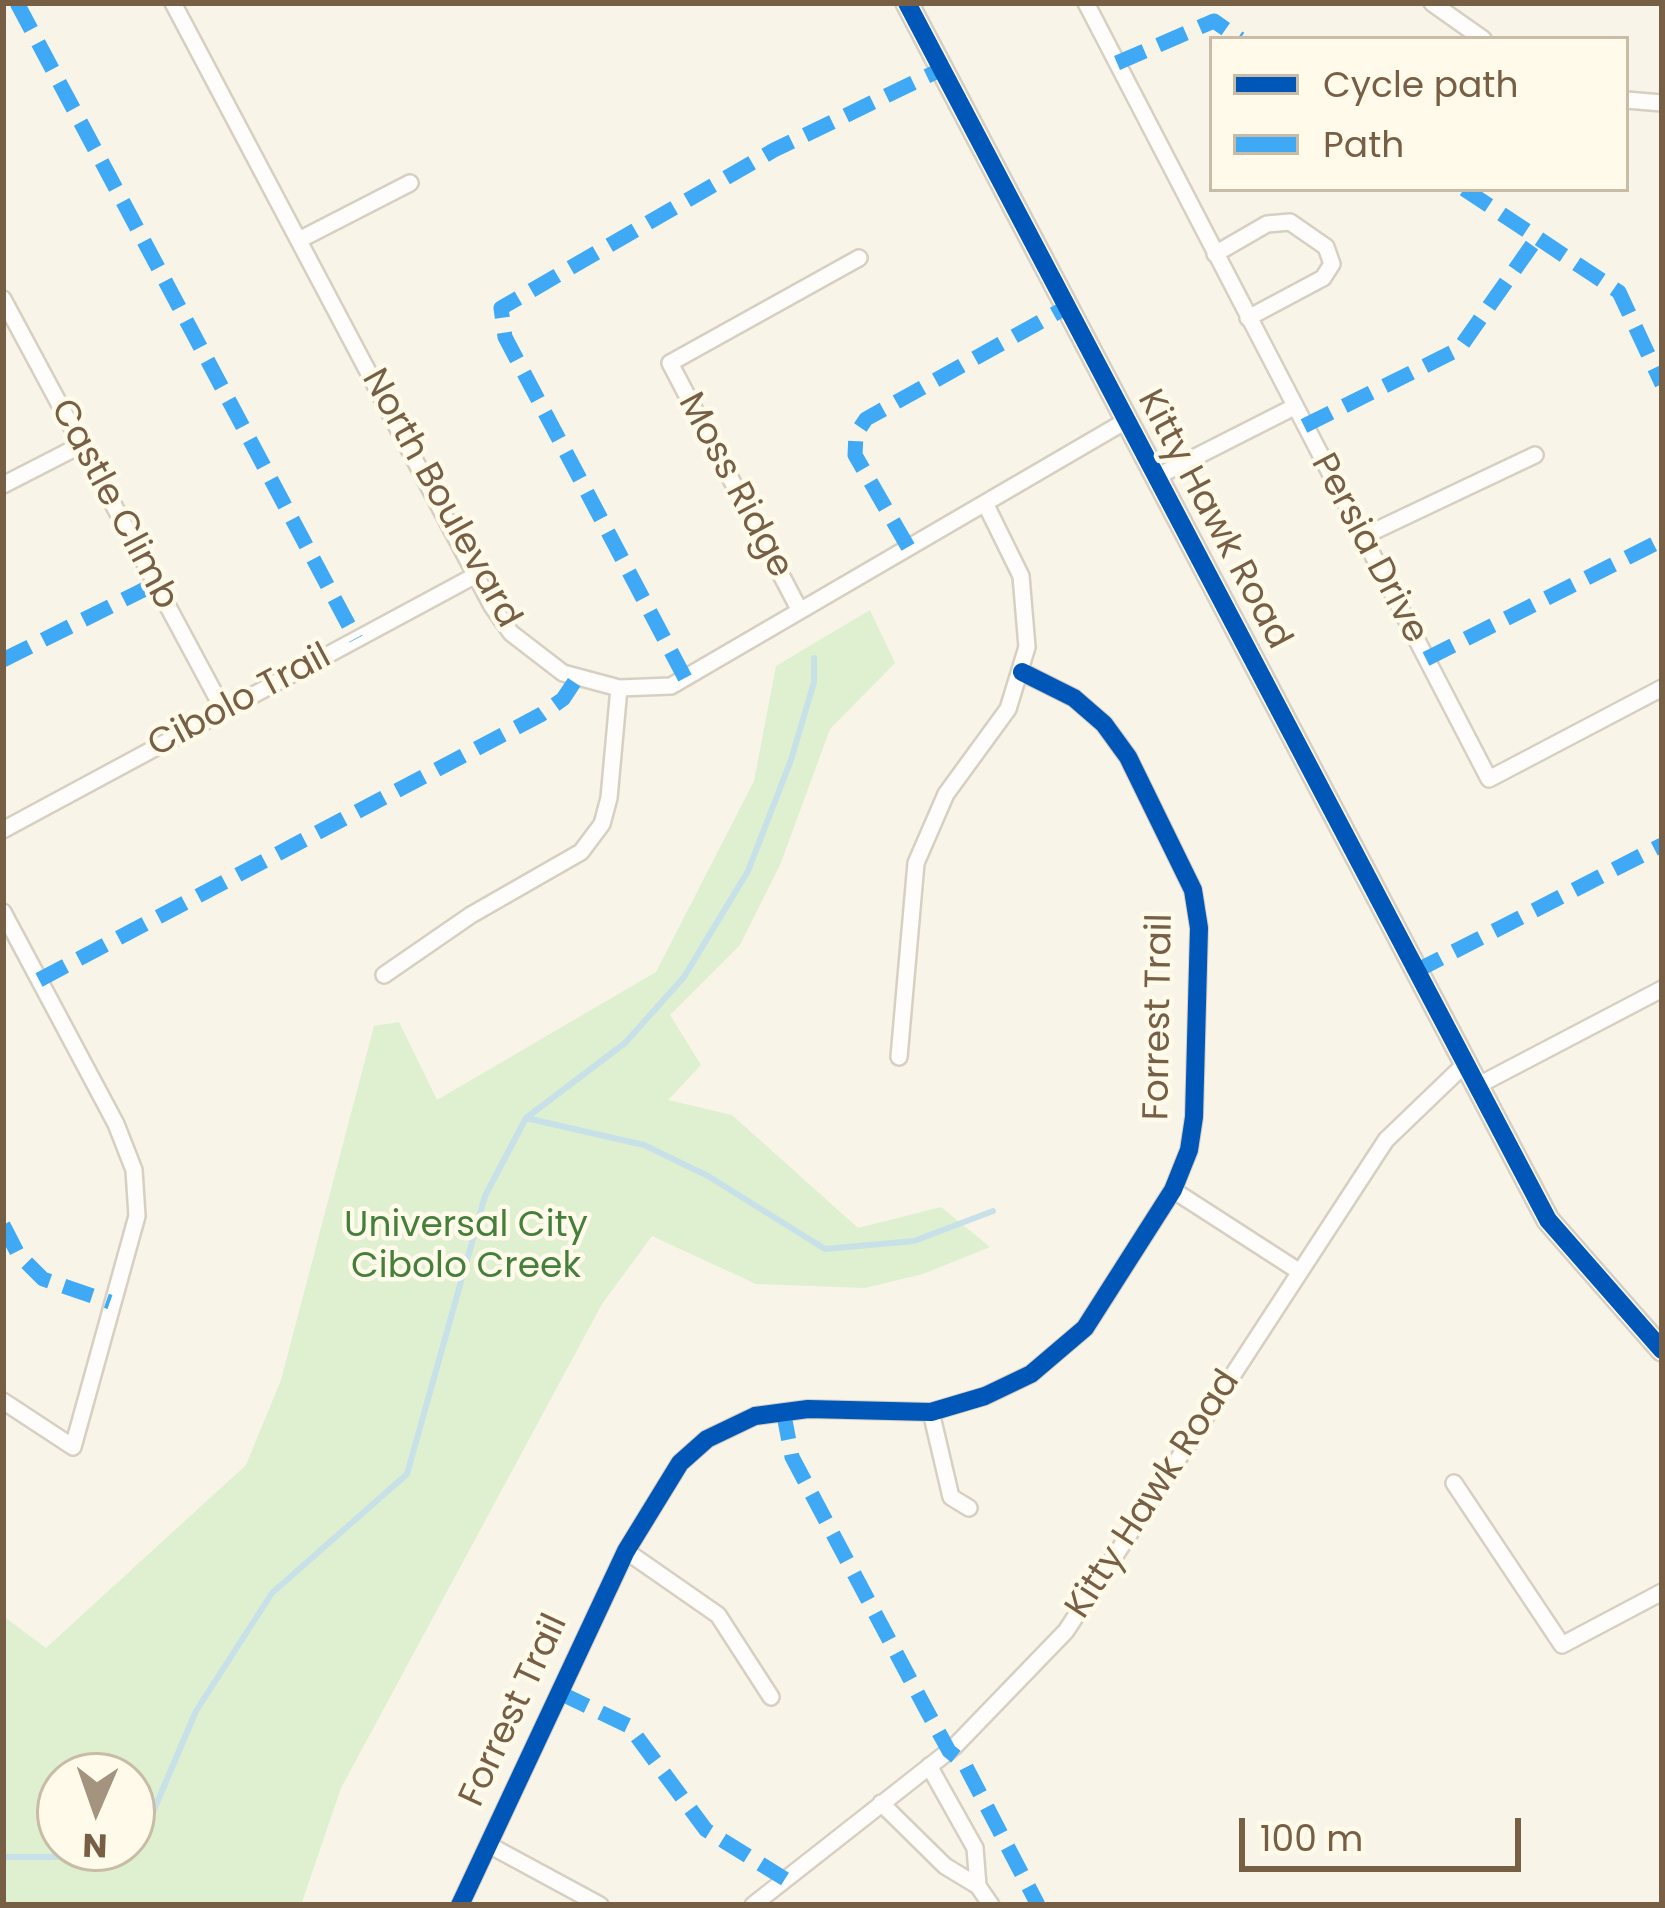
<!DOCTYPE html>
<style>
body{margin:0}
#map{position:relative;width:1665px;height:1908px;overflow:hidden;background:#f8f4e7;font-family:Poppins,sans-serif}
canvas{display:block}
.frame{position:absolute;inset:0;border:6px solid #775f45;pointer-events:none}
.legend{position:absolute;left:1209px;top:36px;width:420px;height:156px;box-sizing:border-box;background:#fffae9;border:3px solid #c9bca7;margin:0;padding:15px 21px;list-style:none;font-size:36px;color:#775f45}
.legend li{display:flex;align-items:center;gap:24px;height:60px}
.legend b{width:60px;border:3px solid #c9bca7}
.north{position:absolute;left:36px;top:1752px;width:120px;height:120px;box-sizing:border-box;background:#fffae9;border:3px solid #c9bca7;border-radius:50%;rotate:182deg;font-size:33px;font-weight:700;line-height:48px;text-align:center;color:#775f45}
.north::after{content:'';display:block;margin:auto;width:42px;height:54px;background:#a4937e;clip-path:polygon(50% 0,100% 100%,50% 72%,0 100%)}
.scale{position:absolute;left:1239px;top:1818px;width:282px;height:54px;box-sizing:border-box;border:6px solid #775f45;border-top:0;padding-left:15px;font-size:36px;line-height:42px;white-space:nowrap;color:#775f45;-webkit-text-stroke:9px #fffae9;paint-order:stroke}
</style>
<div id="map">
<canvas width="1665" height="1908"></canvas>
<div class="frame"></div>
<ul class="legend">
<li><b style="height:15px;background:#0057b8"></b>Cycle path</li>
<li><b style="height:15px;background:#3fa9f5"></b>Path</li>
</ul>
<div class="north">N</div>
<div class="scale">100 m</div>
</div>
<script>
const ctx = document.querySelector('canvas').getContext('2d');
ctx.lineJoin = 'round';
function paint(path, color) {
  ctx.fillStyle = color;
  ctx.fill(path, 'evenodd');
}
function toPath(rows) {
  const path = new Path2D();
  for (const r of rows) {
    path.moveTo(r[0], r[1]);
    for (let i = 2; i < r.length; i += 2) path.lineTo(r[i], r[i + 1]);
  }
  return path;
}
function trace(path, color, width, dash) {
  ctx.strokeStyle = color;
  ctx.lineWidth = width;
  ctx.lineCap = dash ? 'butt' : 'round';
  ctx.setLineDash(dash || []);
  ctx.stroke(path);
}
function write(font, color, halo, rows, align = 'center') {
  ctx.font = font + ' Poppins,sans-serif';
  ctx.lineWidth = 9;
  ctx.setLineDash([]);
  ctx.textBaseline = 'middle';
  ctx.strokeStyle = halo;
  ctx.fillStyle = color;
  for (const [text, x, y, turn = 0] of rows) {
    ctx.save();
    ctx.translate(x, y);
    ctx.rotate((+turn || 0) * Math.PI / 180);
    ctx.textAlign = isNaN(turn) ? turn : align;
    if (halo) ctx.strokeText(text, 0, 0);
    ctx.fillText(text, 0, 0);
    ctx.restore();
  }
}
paint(toPath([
 [870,610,895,663,830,729,780,865,740,945,670,1015,701,1065,668,1100,732,1115,858,1228,941,1207,990,1247,923,1274,865,1288,756,1284,652,1236,602,1304,341,1788,301,1905,3,1905,3,1616,46,1648,246,1465,281,1380,374,1026,399,1022,437,1100,656,972,754,781,776,666],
 [60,1776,132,1776,132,1848,60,1848]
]), '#def0d0');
trace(toPath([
 [526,1118,644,1145,708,1176,825,1249,914,1241,993,1211],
 [132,1826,153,1812,196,1711,272,1593,407,1474,485,1196,526,1118,625,1043,684,977,748,871,791,760,814,682,814,658],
 [3,1857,83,1857,97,1848]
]), '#c8e1e8', 6);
const minor = toPath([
 [173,3,492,606,511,633,563,673,619,688,671,686,1124,422],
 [1086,3,1489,779,1662,688],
 [1432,3,1483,39],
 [1626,100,1662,103],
 [299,240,410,183],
 [1215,254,1267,224,1290,222,1326,247,1332,264,1323,278,1248,318],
 [3,299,224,711],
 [1154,478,1294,407],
 [3,485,81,445],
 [1362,537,1535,455],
 [799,609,670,363,859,258],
 [3,830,476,575],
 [3,912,116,1124,134,1170,137,1216,73,1447,3,1401],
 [384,975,471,915,581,852,602,824,609,798,619,688],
 [899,1057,916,863,946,794,1008,709,1027,647,1021,576,985,503],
 [1475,1087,1662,989],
 [1173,1190,1300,1272],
 [931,1412,951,1497,969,1508],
 [1454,1483,1562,1645,1662,1592],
 [626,1551,718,1615,771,1697],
 [929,1766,975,1848,978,1886],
 [881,1803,945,1866,978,1886,991,1905],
 [489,1845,600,1905],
 [460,1905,626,1551,680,1463,707,1439,755,1416,808,1409,931,1412,985,1396,1031,1374,1085,1328,1173,1190,1189,1150,1194,1117,1199,928,1193,890,1128,757,1104,724,1074,698,1022,672],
 [753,1905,954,1747,1066,1631,1386,1140,1463,1066]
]);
const tertiary = toPath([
 [907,3,1548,1220,1662,1350]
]);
trace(minor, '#d7cfc2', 20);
trace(tertiary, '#d7cfc2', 26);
trace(minor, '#fefdfb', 15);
trace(tertiary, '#fefdfb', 21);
trace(toPath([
 [17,3,356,639],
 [1117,63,1214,21,1240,39],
 [1464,189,1619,292,1662,384],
 [1304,426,1459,349,1537,238],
 [908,547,855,455,856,434,866,419,1065,308],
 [1426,659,1662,540],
 [3,660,155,584],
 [685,678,505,337,501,308,774,150,942,69],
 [1414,972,1662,845],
 [39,980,542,714,563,699,577,678],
 [3,1225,18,1254,43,1279,110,1302],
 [783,1410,792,1457,927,1711,949,1751,964,1763,1038,1905],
 [560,1693,629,1726,706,1830,785,1879]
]), '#3fa9f5', 15, [30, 15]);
trace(toPath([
 [907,3,1548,1220,1662,1350],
 [460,1905,626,1551,680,1463,707,1439,755,1416,808,1409,931,1412,985,1396,1031,1374,1085,1328,1173,1190,1189,1150,1194,1117,1199,928,1193,890,1128,757,1104,724,1074,698,1022,672]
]), '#0057b8', 18);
write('36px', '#775f45', '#fffae9', [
 ["Moss Ridge",734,486,62],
 ["North Boulevard",440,499,61],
 ["Castle Climb",113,505,62],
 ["Kitty Hawk Road",1213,520,62],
 ["Persia Drive",1368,549,62],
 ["Cibolo Trail",240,702,-28],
 ["Forrest Trail",1160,1017,-89],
 ["Kitty Hawk Road",1154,1495,-57],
 ["Forrest Trail",515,1711,-65]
]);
write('36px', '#457f3c', '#fffae9', [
 ["Universal City",466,1227],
 ["Cibolo Creek",466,1268]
]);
</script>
